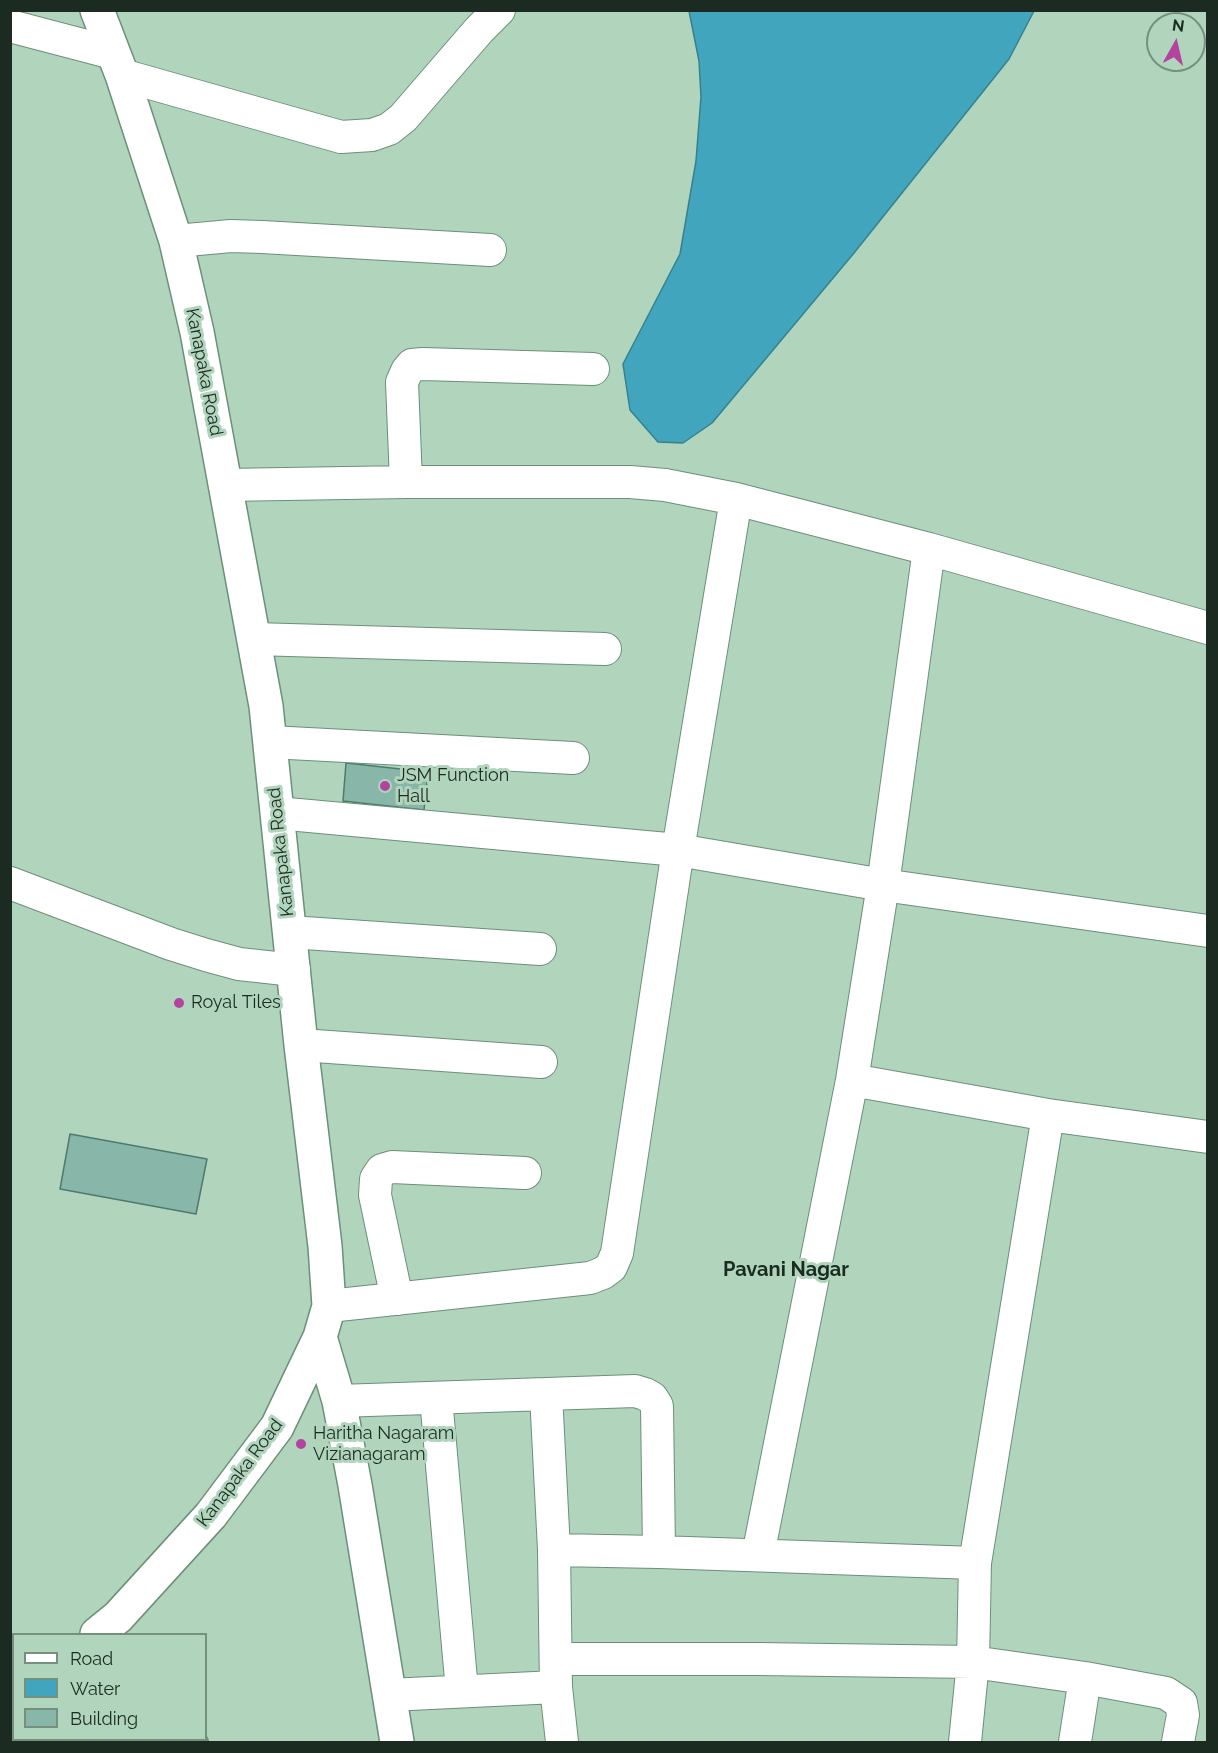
<!DOCTYPE html>
<style>
body{margin:0}
#map{position:relative;width:1218px;height:1753px;overflow:hidden;background:#b0d5bc;font-family:Raleway,sans-serif}
canvas{display:block}
.frame{position:absolute;inset:0;border:12px solid #1c2b21;pointer-events:none}
.legend{position:absolute;left:12px;top:1633px;width:195px;height:108px;box-sizing:border-box;background:#b0d5bc;border:2px solid #75917e;margin:0;padding:8px 10px;list-style:none;font-size:18px;color:#1c2b21}
.legend li{display:flex;align-items:center;gap:12px;height:30px}
.legend b{width:30px;border:2px solid #75917e}
.north{position:absolute;left:1146px;top:12px;width:60px;height:60px;box-sizing:border-box;background:#b0d5bc;border:2px solid #75917e;border-radius:50%;rotate:8deg;font-size:16px;font-weight:700;line-height:24px;text-align:center;color:#1c2b21}
.north::after{content:'';display:block;margin:auto;width:21px;height:27px;background:#b3439f;clip-path:polygon(50% 0,100% 100%,50% 72%,0 100%)}
</style>
<div id="map">
<canvas width="1218" height="1753"></canvas>
<div class="frame"></div>
<ul class="legend">
<li><b style="height:8px;background:#fff"></b>Road</li>
<li><b style="height:16px;background:#41a6bd"></b>Water</li>
<li><b style="height:16px;background:#88b6a9"></b>Building</li>
</ul>
<div class="north">N</div>
</div>
<script>
const ctx = document.querySelector('canvas').getContext('2d');
ctx.lineJoin = 'round';
function paint(path, color) {
  ctx.fillStyle = color;
  ctx.fill(path, 'evenodd');
}
function toPath(rows) {
  const path = new Path2D();
  for (const r of rows) {
    path.moveTo(r[0], r[1]);
    for (let i = 2; i < r.length; i += 2) path.lineTo(r[i], r[i + 1]);
  }
  return path;
}
function trace(path, color, width, dash) {
  ctx.strokeStyle = color;
  ctx.lineWidth = width;
  ctx.lineCap = dash ? 'butt' : 'round';
  ctx.setLineDash(dash || []);
  ctx.stroke(path);
}
function write(font, color, halo, rows, align = 'center') {
  ctx.font = font + ' Raleway,sans-serif';
  ctx.lineWidth = 6;
  ctx.setLineDash([]);
  ctx.textBaseline = 'middle';
  ctx.strokeStyle = halo;
  ctx.fillStyle = color;
  for (const [text, x, y, turn = 0] of rows) {
    ctx.save();
    ctx.translate(x, y);
    ctx.rotate((+turn || 0) * Math.PI / 180);
    ctx.textAlign = isNaN(turn) ? turn : align;
    if (halo) ctx.strokeText(text, 0, 0);
    ctx.fillText(text, 0, 0);
    ctx.restore();
  }
}
const water = toPath([
 [689,11,1034,11,1009,59,854,253,712,423,683,443,658,442,630,410,623,364,680,254,696,161,701,97,699,61,689,11]
]);
paint(water, '#41a6bd');
trace(water, '#36818e', 1.5);
const building = toPath([
 [346,763,428,772,424,810,343,801,346,763],
 [70,1134,207,1159,196,1214,60,1189,70,1134]
]);
paint(building, '#88b6a9');
trace(building, '#4d7a6e', 1.5);
const service = toPath([
 [193,1740,199,1742]
]);
const minor = toPath([
 [10,26,113,53],
 [122,75,341,137,372,135,389,129,403,118,479,30,499,10],
 [176,241,231,236,262,237,490,250],
 [406,482,402,382,407,371,412,365,423,364,593,369],
 [225,485,406,482,630,482,665,485,736,499,929,549,1208,628],
 [254,639,605,649],
 [270,742,573,758],
 [277,813,678,850,883,885,1208,931],
 [10,883,171,944,206,955,239,964,294,970],
 [290,932,540,949],
 [301,1045,541,1062],
 [852,1080,1048,1115,1208,1137],
 [397,1299,375,1195,376,1179,382,1170,392,1167,525,1173],
 [329,1306,590,1278,603,1273,611,1267,617,1253,678,850,736,499],
 [546,1394,554,1550,556,1687,562,1742],
 [436,1398,462,1691],
 [339,1401,635,1391,645,1394,652,1398,657,1406,659,1552],
 [554,1550,659,1552,975,1563],
 [758,1555,852,1080,883,885,929,549],
 [556,1659,758,1659,973,1662,1085,1678,1166,1693,1181,1703,1183,1715,1178,1742],
 [389,1695,556,1687],
 [965,1742,973,1662,975,1563,1048,1115],
 [1075,1742,1085,1678]
]);
const tertiary = toPath([
 [97,10,122,75,176,241,197,332,266,706,301,1045,325,1246,329,1306,320,1337,277,1427,211,1515,118,1617,97,1634],
 [320,1337,339,1401,355,1485,397,1742],
 [10,1697,14,1695]
]);
trace(service, '#6c8f78', 20);
trace(minor, '#6c8f78', 34);
trace(tertiary, '#6c8f78', 36);
trace(service, '#fff', 16);
trace(minor, '#fff', 32);
trace(tertiary, '#fff', 33);
for (const [x, y, r, color] of [
 [385,786,6,"#b3439f"],
 [179,1003,6,"#b3439f"],
 [301,1444,6,"#b3439f"]
]) {
  const dot = new Path2D();
  dot.arc(x, y, r, 0, 2 * Math.PI);
  ctx.fillStyle = color;
  ctx.fill(dot);
  trace(dot, '#b0d5bc', 2);
}
write('18px', '#1c2b21', '#b0d5bc', [
 ["Kanapaka Road",204,372,79],
 ["Kanapaka Road",281,852,-96],
 ["Kanapaka Road",240,1473,-53]
]);
write('18px', '#1c2b21', '#b0d5bc', [
 ["JSM Function",397,776],
 ["Hall",397,797],
 ["Royal Tiles",191,1003],
 ["Haritha Nagaram",313,1434],
 ["Vizianagaram",313,1455]
], 'left');
write('bold 20px', '#1c2b21', '#b0d5bc', [
 ["Pavani Nagar",786,1270]
]);
</script>
